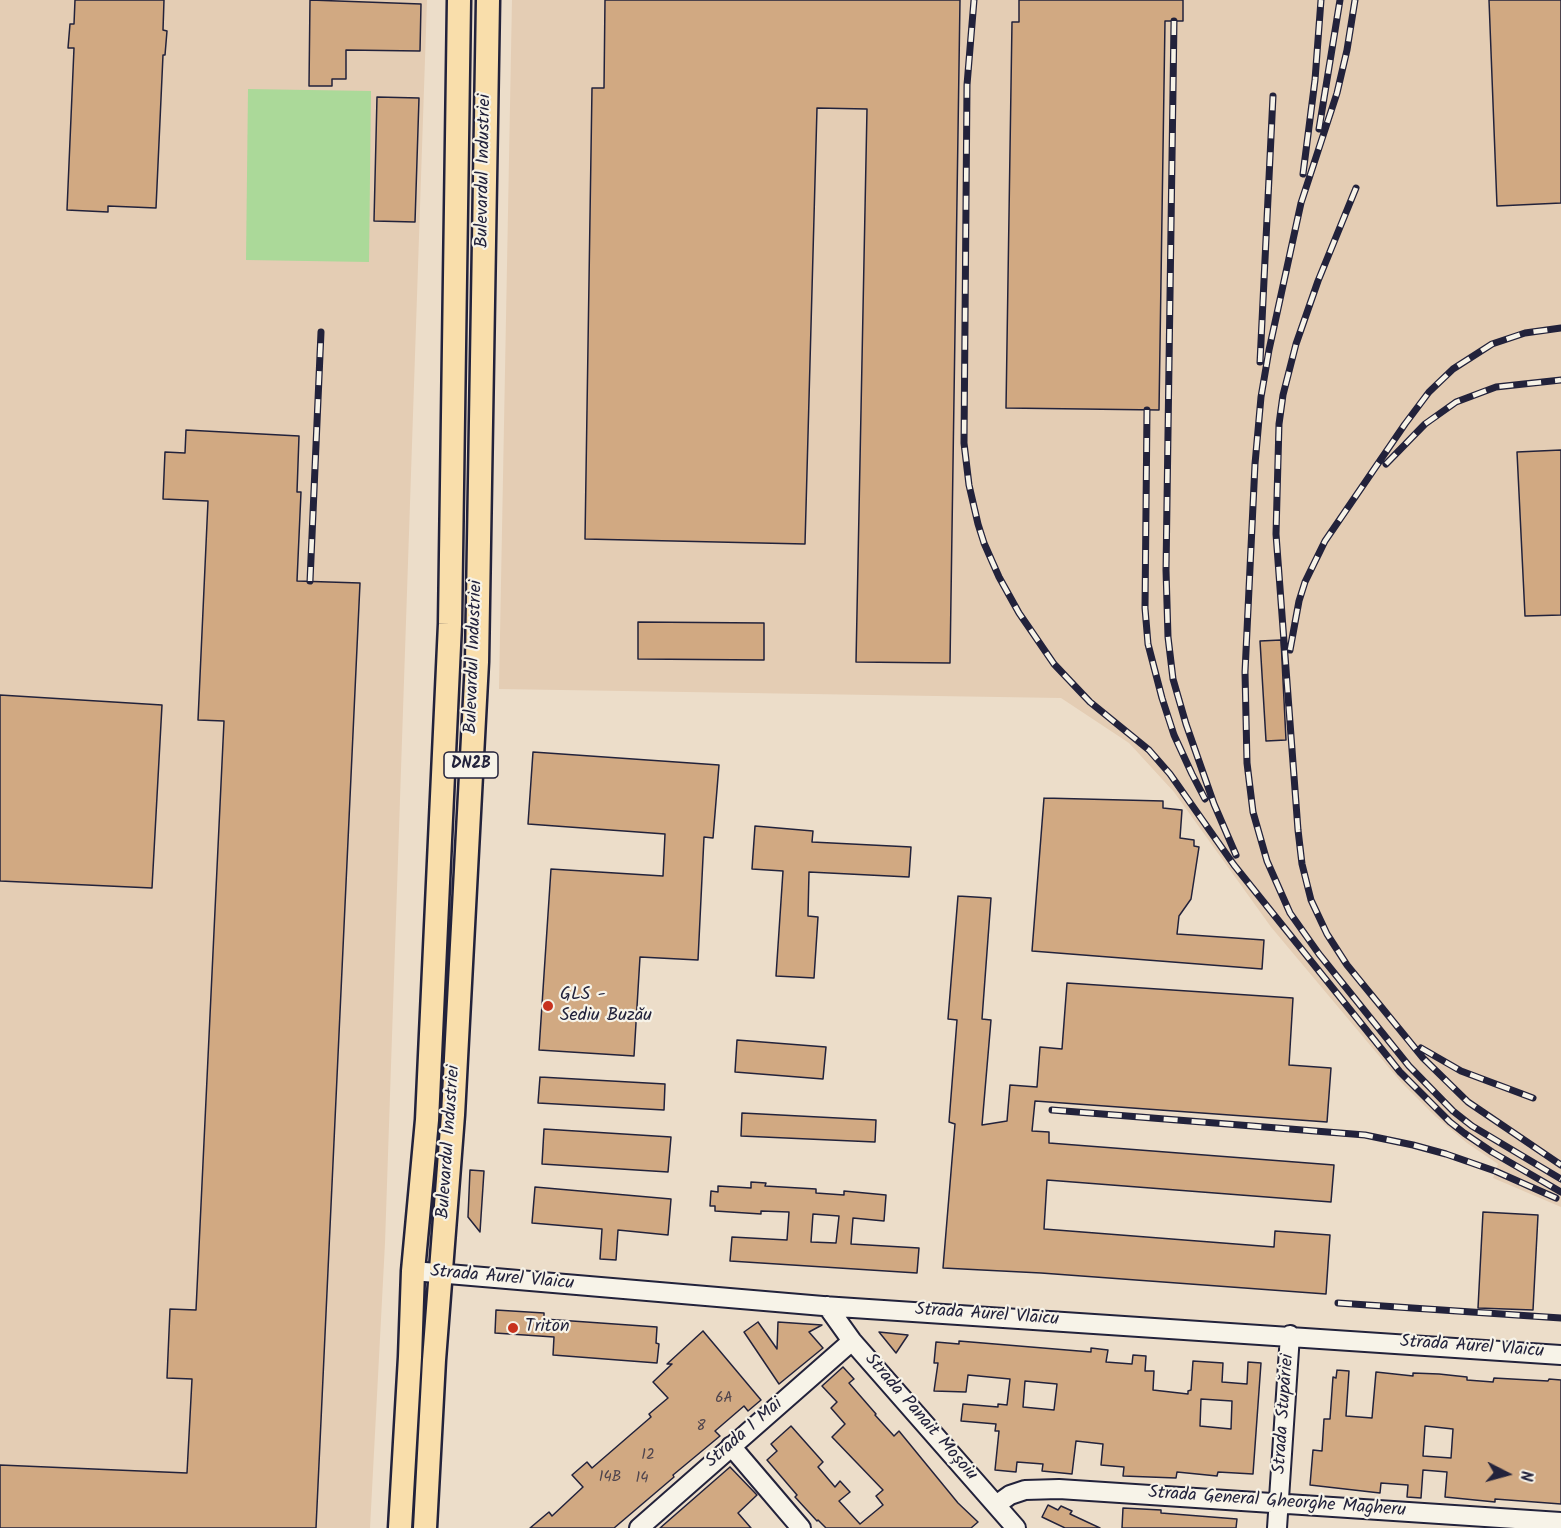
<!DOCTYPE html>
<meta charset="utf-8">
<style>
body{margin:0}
#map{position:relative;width:1561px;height:1528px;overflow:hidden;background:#ecddc9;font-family:Kalam,sans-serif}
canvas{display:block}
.north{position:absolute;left:1477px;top:1444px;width:60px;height:60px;-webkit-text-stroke:4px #f7f3e8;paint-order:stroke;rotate:96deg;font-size:16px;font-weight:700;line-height:24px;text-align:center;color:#22223b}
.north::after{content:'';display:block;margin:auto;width:21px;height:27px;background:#22223b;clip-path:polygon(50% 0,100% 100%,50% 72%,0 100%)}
</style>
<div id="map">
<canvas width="1561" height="1528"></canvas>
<div class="north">N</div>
</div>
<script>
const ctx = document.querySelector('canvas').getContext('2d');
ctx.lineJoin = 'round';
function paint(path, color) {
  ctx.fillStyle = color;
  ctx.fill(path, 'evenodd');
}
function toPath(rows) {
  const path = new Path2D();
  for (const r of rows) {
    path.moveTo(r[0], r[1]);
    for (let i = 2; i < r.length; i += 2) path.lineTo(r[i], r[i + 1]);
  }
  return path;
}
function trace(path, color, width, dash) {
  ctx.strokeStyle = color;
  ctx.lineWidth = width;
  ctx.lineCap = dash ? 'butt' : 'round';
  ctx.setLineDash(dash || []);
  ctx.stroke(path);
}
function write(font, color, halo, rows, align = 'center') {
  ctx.font = font + ' Kalam,sans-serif';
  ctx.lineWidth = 4.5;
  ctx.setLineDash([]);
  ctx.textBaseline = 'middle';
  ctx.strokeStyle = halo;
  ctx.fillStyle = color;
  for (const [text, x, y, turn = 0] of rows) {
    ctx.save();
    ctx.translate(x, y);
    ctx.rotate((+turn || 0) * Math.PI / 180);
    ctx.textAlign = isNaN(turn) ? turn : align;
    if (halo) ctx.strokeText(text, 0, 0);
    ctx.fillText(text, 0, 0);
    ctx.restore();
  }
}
paint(toPath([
 [0,0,427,0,385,1243,370,1528,0,1528],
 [512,0,1561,0,1561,1207,1493,1178,1498,1164,1467,1143,1435,1116,1401,1082,1271,927,1174,792,1129,743,1061,698,499,689]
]), '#e4cdb4');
paint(toPath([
 [248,89,371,91,369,262,246,260]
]), '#abd999');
const building = toPath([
 [75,0,164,0,163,30,167,31,165,55,163,55,156,208,108,206,108,212,67,210,74,48,68,48,70,24,74,24,75,0],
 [310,0,421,4,420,51,346,50,346,79,332,79,332,86,309,86,310,0],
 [605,0,960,0,950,663,856,662,867,109,817,108,805,544,585,539,592,88,604,88,605,0],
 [1019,0,1183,0,1183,21,1165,21,1159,410,1006,408,1012,22,1019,22,1019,0],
 [1489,0,1561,0,1561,203,1497,206,1489,0],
 [377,97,419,98,415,222,374,221,377,97],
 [186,430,299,436,297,492,301,492,297,581,360,583,316,1528,0,1528,0,1465,187,1473,192,1379,167,1378,170,1309,196,1310,224,721,198,720,208,501,163,499,165,452,185,453,186,430],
 [1561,450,1561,615,1525,616,1517,452,1561,450],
 [638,622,764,623,764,660,638,659,638,622],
 [1281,640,1286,740,1266,741,1260,641,1281,640],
 [0,695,162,705,152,888,0,881,0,695],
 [533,752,719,765,713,838,704,837,698,960,640,957,634,1056,539,1050,551,869,663,876,665,834,528,824,533,752],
 [1044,798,1163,801,1163,808,1182,810,1180,838,1194,840,1194,846,1199,847,1191,899,1179,916,1177,934,1264,940,1262,969,1032,951,1044,798],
 [755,826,813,831,812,842,911,847,909,877,809,872,808,916,818,917,814,978,776,976,783,871,752,869,755,826],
 [958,896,991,898,982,1019,991,1020,982,1125,1007,1121,1010,1085,1037,1087,1040,1047,1062,1049,1067,983,1293,998,1289,1065,1331,1068,1327,1122,1035,1101,1032,1131,1049,1132,1049,1143,1334,1165,1331,1202,1047,1180,1044,1229,1274,1247,1275,1231,1330,1235,1326,1294,1041,1273,943,1268,955,1124,949,1122,957,1020,948,1019,958,896],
 [737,1040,826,1047,823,1079,735,1072,737,1040],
 [540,1077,665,1084,664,1110,538,1103,540,1077],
 [742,1113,876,1120,875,1142,741,1136,742,1113],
 [544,1129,671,1137,668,1172,542,1164,544,1129],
 [470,1170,484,1171,480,1232,468,1217,470,1170],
 [751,1182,766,1183,765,1186,816,1189,816,1193,844,1195,844,1191,886,1195,884,1221,853,1218,851,1244,919,1248,917,1273,730,1261,732,1237,787,1240,789,1212,761,1211,761,1214,715,1211,715,1206,710,1206,711,1191,718,1192,718,1186,751,1188,751,1182],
 [813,1214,839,1216,836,1243,811,1242,813,1214],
 [535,1187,671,1199,668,1235,618,1230,616,1260,600,1259,602,1229,532,1223,535,1187],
 [1483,1212,1538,1215,1533,1310,1478,1308,1483,1212],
 [496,1310,544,1313,544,1319,657,1327,656,1343,659,1344,657,1363,553,1355,554,1337,495,1333,496,1310],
 [758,1322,777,1349,778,1322,822,1325,809,1332,823,1348,779,1384,744,1332,758,1322],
 [703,1331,761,1400,748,1411,744,1406,715,1431,720,1436,673,1475,674,1477,614,1528,530,1528,549,1512,552,1516,583,1487,572,1475,587,1462,592,1468,651,1417,649,1414,668,1398,653,1382,672,1364,667,1364,703,1331],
 [879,1332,908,1335,896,1353,879,1332],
 [959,1341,1091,1352,1091,1348,1108,1350,1106,1362,1132,1364,1133,1355,1146,1356,1145,1371,1154,1371,1153,1390,1188,1394,1188,1391,1191,1390,1193,1361,1223,1363,1222,1382,1247,1384,1248,1362,1261,1363,1253,1474,1218,1472,1217,1476,1177,1472,1176,1478,1123,1476,1124,1467,1101,1465,1103,1444,1076,1441,1072,1474,1042,1471,1043,1464,1017,1462,1016,1472,995,1470,999,1431,995,1431,996,1424,961,1421,963,1404,998,1407,998,1404,1007,1405,1010,1379,968,1375,966,1392,934,1391,938,1363,934,1363,936,1342,959,1344,959,1341],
 [1025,1381,1057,1384,1054,1410,1023,1407,1025,1381],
 [1201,1399,1232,1401,1231,1429,1200,1426,1201,1399],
 [843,1367,854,1379,849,1383,876,1414,875,1415,894,1436,899,1431,958,1503,978,1522,971,1528,826,1528,818,1520,817,1521,795,1497,797,1495,767,1460,777,1451,771,1444,791,1426,823,1462,818,1467,835,1487,840,1481,850,1492,839,1501,860,1524,883,1505,876,1496,883,1490,832,1437,845,1424,831,1408,837,1402,822,1386,843,1367],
 [1337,1370,1349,1371,1346,1416,1372,1418,1376,1372,1413,1376,1413,1373,1439,1374,1467,1377,1467,1380,1493,1382,1494,1378,1548,1381,1549,1379,1561,1380,1561,1504,1495,1499,1495,1502,1445,1497,1447,1472,1423,1470,1421,1498,1407,1497,1408,1485,1381,1483,1380,1493,1310,1485,1313,1450,1322,1451,1324,1419,1330,1419,1333,1377,1336,1378,1337,1370],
 [1425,1426,1453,1429,1451,1458,1423,1456,1425,1426],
 [730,1467,757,1495,738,1513,751,1528,660,1528,730,1467],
 [1048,1505,1058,1510,1061,1506,1072,1511,1070,1514,1100,1528,1065,1528,1042,1517,1048,1505],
 [1123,1508,1161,1510,1161,1513,1237,1519,1236,1528,1122,1528,1123,1508]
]);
paint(building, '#d1a982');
trace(building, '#22223b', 1.5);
const minor = toPath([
 [413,1271,823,1306,1561,1355],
 [827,1306,852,1341,1016,1528],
 [731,1446,801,1528],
 [996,1505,1010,1495,1025,1490,1059,1489,1561,1522],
 [639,1528,852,1341],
 [1277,1528,1290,1335]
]);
const major = toPath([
 [400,1528,410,1357,413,1271,427,1120,450,624,459,0],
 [425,1528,434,1360,453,1115,477,662,488,0]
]);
trace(minor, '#22223b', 22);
trace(major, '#22223b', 27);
trace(minor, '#f7f3e8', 18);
trace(major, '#f9deab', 22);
const rail = toPath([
 [974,0,967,85,964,443,969,485,978,524,984,543,999,577,1019,613,1054,664,1090,702,1149,750,1170,774,1234,865,1400,1072,1450,1122,1464,1133,1492,1152,1561,1192],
 [1355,0,1347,50,1337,93,1301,203,1269,350,1261,397,1255,464,1245,672,1247,763,1253,812,1267,861,1290,913,1319,954,1409,1066,1453,1111,1472,1126,1561,1179],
 [1174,21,1166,570,1168,637,1173,679,1186,724,1214,804,1236,855],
 [1319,129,1340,0],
 [1303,174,1315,80,1321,0],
 [1356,188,1318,281,1296,344,1283,395,1279,424,1276,534,1298,830,1302,864,1311,900,1327,934,1347,965,1423,1058,1468,1102,1561,1165],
 [1260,362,1273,96],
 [1147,410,1145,608,1148,644,1162,698,1174,735,1192,774,1205,799],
 [1386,464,1425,424,1456,402,1496,387,1561,380],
 [310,581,321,332],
 [1290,650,1299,601,1305,582,1325,541,1405,424,1429,392,1453,369,1492,344,1525,333,1561,328],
 [1421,1048,1461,1071,1533,1098],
 [1052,1110,1365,1135,1413,1145,1446,1154,1495,1171,1556,1198],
 [1338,1303,1561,1318]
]);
trace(rail, '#22223b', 7);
trace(rail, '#f7f3e8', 4.5, [14]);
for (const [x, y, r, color] of [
 [548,1006,6,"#c8321e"],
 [513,1328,6,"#c8321e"]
]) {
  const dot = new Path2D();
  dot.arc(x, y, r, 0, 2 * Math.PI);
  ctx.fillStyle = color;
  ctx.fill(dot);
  trace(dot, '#f7f3e8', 2);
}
write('15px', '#4e444d', null, [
 ["6A",724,1399],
 ["8",701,1427],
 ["12",648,1456],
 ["14B",610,1478],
 ["14",642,1479]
]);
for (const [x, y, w] of [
 [471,765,54]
]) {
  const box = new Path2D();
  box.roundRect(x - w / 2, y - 13, w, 26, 4.5);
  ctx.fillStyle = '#f7f3e8';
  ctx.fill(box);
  trace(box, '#22223b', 1.5);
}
write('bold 16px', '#22223b', null, [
 ["DN2B",471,765]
]);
write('18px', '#22223b', '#f7f3e8', [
 ["Bulevardul Industriei",485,171,-89],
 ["Bulevardul Industriei",475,657,-88],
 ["Bulevardul Industriei",450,1142,-86],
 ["Strada Aurel Vlaicu",502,1279,5],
 ["Strada Aurel Vlaicu",987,1316,4],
 ["Strada Aurel Vlaicu",1472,1348,4],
 ["Strada Stupăriei",1285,1414,-86],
 ["Strada Panait Moșoiu",920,1418,49],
 ["Strada 1 Mai",745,1434,-41],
 ["Strada General Gheorghe Magheru",1277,1503,4]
]);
write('18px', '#22223b', '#f7f3e8', [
 ["GLS -",560,996],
 ["Sediu Buzău",560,1017],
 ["Triton",525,1328]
], 'left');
</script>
